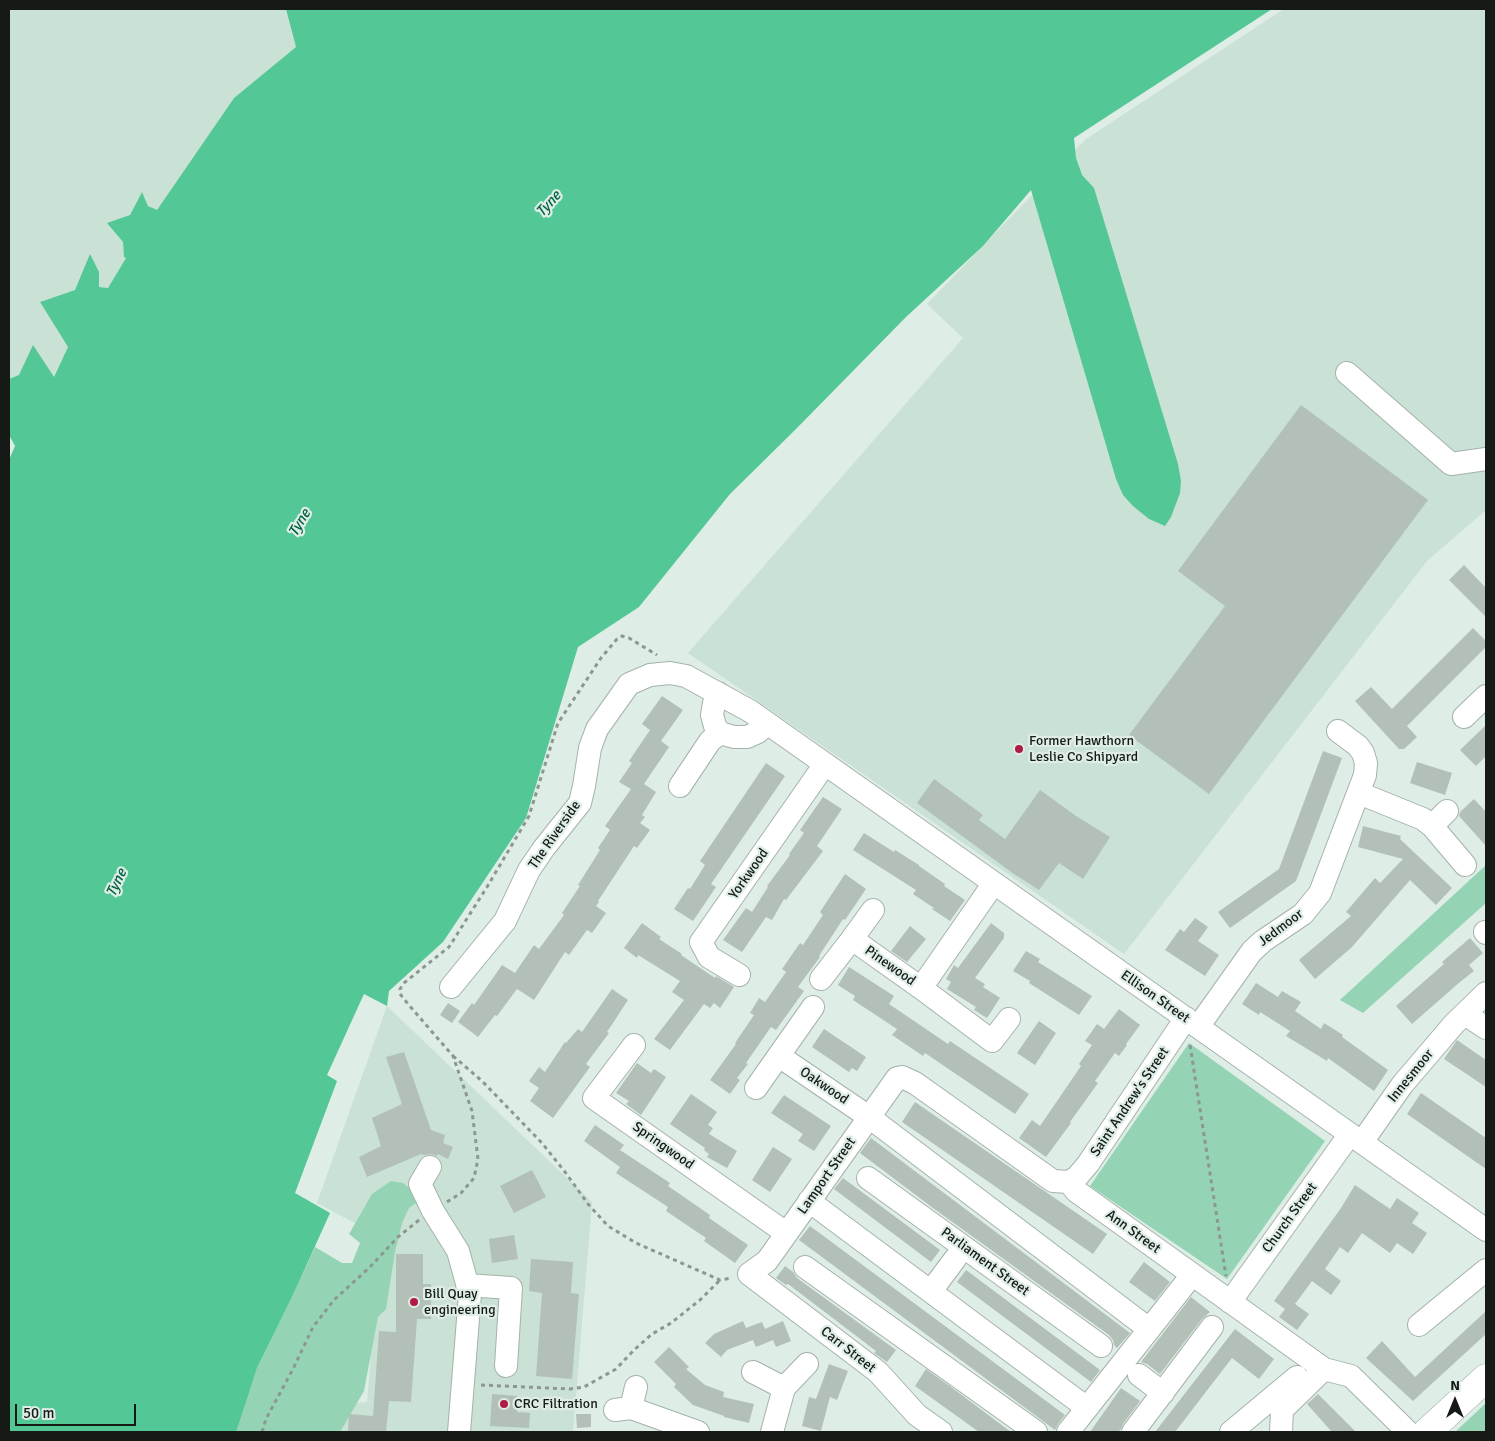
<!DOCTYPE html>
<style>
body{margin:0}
#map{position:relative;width:1495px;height:1441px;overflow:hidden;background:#deede5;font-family:Signika,sans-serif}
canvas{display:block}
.frame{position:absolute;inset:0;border:10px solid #151a17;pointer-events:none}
.north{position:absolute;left:1430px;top:1376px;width:50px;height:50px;-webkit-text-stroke:4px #deede5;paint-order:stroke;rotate:0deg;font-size:14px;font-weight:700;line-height:20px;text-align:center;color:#151a17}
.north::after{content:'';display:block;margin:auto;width:18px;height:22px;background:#151a17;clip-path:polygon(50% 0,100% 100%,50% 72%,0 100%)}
.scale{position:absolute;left:15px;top:1404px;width:121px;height:22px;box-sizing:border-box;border:2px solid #151a17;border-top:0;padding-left:6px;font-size:15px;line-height:18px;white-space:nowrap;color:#151a17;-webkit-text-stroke:4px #deede5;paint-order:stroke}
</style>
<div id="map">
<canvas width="1495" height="1441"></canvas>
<div class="frame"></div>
<div class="north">N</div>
<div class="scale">50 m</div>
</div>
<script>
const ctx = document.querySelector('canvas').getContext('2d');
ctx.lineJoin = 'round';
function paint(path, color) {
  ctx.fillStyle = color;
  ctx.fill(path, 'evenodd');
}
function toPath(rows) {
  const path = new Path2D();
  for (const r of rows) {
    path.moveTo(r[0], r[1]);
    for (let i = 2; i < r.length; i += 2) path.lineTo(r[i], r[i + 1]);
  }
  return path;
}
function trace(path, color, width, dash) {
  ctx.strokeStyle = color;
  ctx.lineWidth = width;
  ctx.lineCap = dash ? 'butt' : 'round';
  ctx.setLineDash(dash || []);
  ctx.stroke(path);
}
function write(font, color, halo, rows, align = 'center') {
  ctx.font = font + ' Signika,sans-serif';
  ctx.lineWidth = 4.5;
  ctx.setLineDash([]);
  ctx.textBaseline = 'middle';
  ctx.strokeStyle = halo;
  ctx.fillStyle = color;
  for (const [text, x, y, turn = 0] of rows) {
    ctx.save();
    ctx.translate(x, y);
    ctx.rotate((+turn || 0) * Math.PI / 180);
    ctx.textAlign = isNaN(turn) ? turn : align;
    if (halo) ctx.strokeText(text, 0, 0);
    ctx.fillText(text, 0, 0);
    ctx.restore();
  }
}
paint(toPath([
 [9,9,286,9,296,47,234,98,157,210,148,206,142,192,130,215,108,223,123,242,124,256,126,258,108,288,99,287,99,272,75,290,40,302,68,347,53,378,19,375,9,379],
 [1284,9,1486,9,1486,510,1427,561,1124,954,688,653,963,338,927,304,1086,139],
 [387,1006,592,1202,573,1432,337,1432,340,1405,367,1402,381,1237,317,1203]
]), '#cae1d5');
paint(toPath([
 [1486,865,1486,903,1363,1013,1340,1000],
 [1189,1043,1325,1141,1227,1279,1090,1186],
 [391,1181,403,1183,415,1193,416,1203,409,1208,402,1223,395,1252,386,1309,378,1317,364,1391,340,1432,234,1432,257,1368,293,1295,315,1247,342,1263,352,1263,360,1243,349,1234,372,1194],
 [1486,1403,1486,1432,1455,1432]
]), '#94d4b4');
paint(toPath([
 [286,9,1272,9,1074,138,1076,158,1082,175,1094,188,1178,464,1181,481,1180,493,1171,517,1165,526,1149,519,1133,506,1123,495,1116,479,1031,190,983,246,906,317,795,430,730,494,639,607,578,647,526,818,443,942,389,991,387,1006,364,994,327,1075,337,1081,295,1193,330,1213,293,1295,257,1368,236,1432,9,1432,9,460,15,446,9,435,9,379,19,375,33,345,54,377,68,347,40,302,75,290,90,254,99,272,99,287,108,288,126,258,124,257,123,242,107,223,130,215,142,192,148,206,157,210,234,98,296,47]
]), '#53c795');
paint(toPath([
 [1301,405,1428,500,1209,794,1129,735,1225,606,1178,571],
 [1464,565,1486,588,1486,617,1449,580],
 [1473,628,1486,641,1486,647,1407,726,1417,737,1404,749,1399,749,1355,701,1371,687,1392,709],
 [662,696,683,710,661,741,669,747,644,784,656,792,642,815,645,817,640,823,650,830,637,848,634,846,598,901,599,902,596,906,606,913,592,933,587,930,569,955,565,952,534,1000,517,989,497,1016,495,1015,478,1037,458,1022,472,1003,474,1005,502,965,515,973,534,945,539,949,564,915,562,913,580,886,578,885,600,850,598,848,610,830,605,826,631,789,619,782,632,763,629,761,650,730,642,724],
 [1486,725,1486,756,1476,766,1460,750],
 [1323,751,1342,758,1296,881,1230,928,1218,912,1279,869],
 [1417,762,1452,773,1445,795,1410,783],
 [766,763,785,776,711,884,716,887,693,921,674,909,688,888,690,889,705,865,700,861],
 [934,779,983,815,979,820,1005,839,1040,790,1076,816,1110,837,1083,879,1059,863,1039,890,1014,874,917,803],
 [823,797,842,809,817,846,823,851,786,900,784,899,772,920,766,917,742,952,723,940,746,908,752,912,768,887,767,886,790,855,789,854,804,833,800,830],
 [1474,799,1486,812,1486,846,1459,816,1460,812],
 [1363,826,1401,836,1400,839,1452,888,1436,905,1410,880,1352,947,1315,979,1299,960,1351,916,1346,912,1375,878,1380,883,1403,859,1358,847],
 [864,833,894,852,895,850,919,865,919,866,945,884,944,886,965,900,950,921,932,909,934,908,913,894,916,890,853,850],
 [845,874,866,889,845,920,843,919,819,956,820,957,798,987,804,991,776,1030,771,1027,746,1063,748,1064,737,1078,740,1080,730,1094,710,1080,736,1044,735,1043,754,1015,750,1013,759,998,765,1002,786,972,782,969,800,943,803,945,823,915,820,912],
 [1195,918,1208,927,1198,941,1219,955,1205,976,1165,950,1180,929,1184,932],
 [642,923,661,937,659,939,682,954,681,955,715,978,716,976,734,987,720,1008,714,1003,710,1008,704,1004,670,1050,654,1039,684,1000,672,992,680,981,638,955,637,958,624,948],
 [991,923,1004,933,1004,938,975,978,985,984,983,987,1000,998,987,1018,974,1010,976,1007,947,989,951,982,946,979,954,965,958,968],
 [910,926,926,939,907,962,891,951],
 [1470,938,1483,953,1469,965,1474,971,1460,982,1412,1024,1396,1006,1444,964,1442,962],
 [1026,951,1040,959,1038,962,1092,996,1079,1015,1029,983,1030,981,1013,971],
 [849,967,894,996,889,1004,948,1044,950,1041,1029,1094,1015,1114,925,1053,923,1056,892,1035,897,1029,853,1000,855,996,838,985],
 [1256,983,1278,997,1282,991,1301,1002,1295,1011,1321,1029,1324,1023,1343,1035,1342,1037,1388,1070,1374,1091,1328,1058,1327,1061,1286,1036,1290,1031,1260,1012,1259,1015,1242,1004],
 [612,989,628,1000,607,1032,609,1033,586,1064,590,1067,553,1118,530,1101,539,1088,529,1081,539,1067,545,1072,565,1042,566,1043,578,1029,582,1032],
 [448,1003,460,1011,452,1023,440,1015],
 [1119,1009,1140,1025,1126,1044,1127,1045,1119,1056,1115,1053,1095,1081,1098,1083,1070,1122,1071,1123,1046,1157,1019,1138,1032,1120,1040,1126,1081,1066,1079,1064,1092,1045,1085,1041,1097,1024,1104,1029],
 [1039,1021,1056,1033,1035,1065,1017,1053],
 [824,1029,866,1057,857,1071,852,1068,849,1072,812,1047],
 [1457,1040,1486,1060,1486,1087,1444,1059],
 [404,1052,431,1130,445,1135,443,1143,453,1147,448,1159,438,1154,437,1156,431,1154,425,1155,421,1154,367,1177,359,1157,381,1146,372,1118,402,1104,386,1057],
 [637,1063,651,1073,654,1069,666,1077,641,1115,626,1104,629,1101,616,1093],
 [1421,1093,1486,1138,1486,1169,1407,1114],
 [691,1094,717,1112,708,1125,713,1128,709,1134,737,1151,727,1168,707,1157,709,1154,704,1150,705,1148,670,1124],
 [784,1095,831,1126,814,1151,798,1141,803,1134,771,1113],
 [915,1102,1107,1234,1093,1254,902,1122],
 [595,1125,624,1145,620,1150,670,1183,668,1186,710,1215,709,1218,748,1245,735,1263,704,1241,706,1238,666,1211,668,1207,616,1173,620,1167,584,1141],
 [871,1138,1130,1333,1117,1348,1114,1345,1113,1340,1109,1335,933,1208,860,1153],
 [773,1147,792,1159,770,1192,752,1180],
 [532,1170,546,1197,514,1213,500,1186],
 [843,1178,940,1250,931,1262,834,1189],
 [1355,1185,1390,1209,1397,1198,1419,1213,1412,1223,1427,1233,1413,1254,1397,1243,1390,1253,1362,1233,1348,1253,1340,1247,1325,1269,1341,1281,1331,1295,1312,1281,1295,1304,1309,1314,1297,1330,1279,1317,1285,1309,1274,1301,1341,1208],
 [810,1226,1065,1415,1058,1424,1055,1430,799,1240],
 [514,1235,518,1259,492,1263,489,1239],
 [396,1254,423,1254,423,1284,431,1284,431,1319,417,1319,411,1402,389,1401,386,1432,348,1432,349,1414,373,1416,379,1331,396,1332],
 [531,1259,573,1262,571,1293,579,1294,572,1379,536,1376,542,1293,529,1291],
 [1144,1262,1170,1282,1155,1301,1129,1282],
 [785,1266,793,1272,797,1278,896,1350,887,1362,874,1353,876,1351,788,1284,786,1285,776,1278],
 [966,1270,1100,1370,1091,1382,957,1282],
 [1191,1297,1210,1312,1202,1319,1160,1374,1147,1364,1141,1362],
 [1486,1311,1486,1334,1413,1401,1366,1358,1382,1341,1415,1377],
 [743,1321,746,1328,762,1322,765,1329,783,1321,791,1341,776,1347,773,1340,756,1347,753,1340,727,1350,721,1357,705,1343,714,1334],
 [1235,1329,1274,1359,1259,1379,1232,1358,1175,1432,1155,1432],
 [669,1347,689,1367,686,1369,705,1385,724,1392,723,1397,754,1404,749,1423,724,1417,724,1416,693,1405,674,1387,676,1384,654,1362],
 [829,1364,848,1371,837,1400,830,1397,821,1431,802,1426,809,1397,816,1399],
 [926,1369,951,1387,1011,1432,979,1432,915,1386],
 [1121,1388,1140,1401,1123,1424,1121,1429,1118,1432,1090,1432],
 [492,1394,517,1396,517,1412,530,1413,529,1428,490,1426],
 [1318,1394,1356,1432,1332,1432,1307,1404],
 [576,1414,591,1414,591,1427,577,1428]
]), '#b2c0b8');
const minor = toPath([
 [1347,373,1451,464,1486,459],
 [718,693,714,703,712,715,715,726,720,733,734,737,747,737,758,732,767,723],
 [1464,717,1486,696],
 [680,786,710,741,720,733],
 [1359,793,1423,819,1432,826,1465,865],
 [1432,826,1447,811],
 [1485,932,1486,933],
 [852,939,873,910],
 [739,975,709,957,701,942,825,764],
 [821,979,852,939,921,988,994,883],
 [451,987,505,921,529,870,544,848,580,803,584,786,590,748,597,729,629,684,650,675,670,673,686,676,750,711,1486,1230],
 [921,988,992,1041,1009,1019],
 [1465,1014,1486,1028],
 [1198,1027,1252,951,1263,941,1303,914,1320,893,1365,775,1366,763,1363,753,1358,746,1338,731],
 [634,1045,594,1098,786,1233],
 [779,1056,869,1117,1149,1329],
 [756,1088,813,1007],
 [1362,1142,1402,1085,1454,1024,1486,993],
 [430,1167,420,1184,433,1211,458,1251,470,1294,459,1432],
 [868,1178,1101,1346],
 [1069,1182,1076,1191,1324,1369,1282,1410,1281,1432],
 [1069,1182,1077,1177,1088,1164,1186,1018],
 [809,1201,1087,1408,1068,1432],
 [805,1267,1036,1432],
 [467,1285,511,1288,506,1366],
 [931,1291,955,1259],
 [1230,1302,1350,1134],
 [1419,1325,1486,1270],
 [1324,1369,1351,1376,1408,1432],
 [753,1372,784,1388],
 [1139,1375,1163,1393],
 [631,1408,636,1387],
 [1087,1408,1192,1275],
 [615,1410,631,1408,698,1432],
 [772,1432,784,1388,807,1364],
 [941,1432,917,1415,878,1372,749,1274,767,1261,897,1078,902,1077,915,1083,1053,1181,1069,1182],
 [1133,1432,1212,1327],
 [1231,1432,1297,1377]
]);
const major = toPath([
 [1427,1432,1486,1378]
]);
trace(minor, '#a4b2aa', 24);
trace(major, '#a4b2aa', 29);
trace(toPath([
 [1190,1045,1226,1276],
 [453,1056,482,1081,542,1143,565,1172,588,1204,608,1226,636,1243,720,1280,731,1278],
 [447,1202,461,1193,474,1178,478,1159,472,1111,453,1056,408,1004,400,994,400,989,404,983,449,947,487,887,529,816,558,723,601,658,617,639,622,636,629,638,657,655],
 [481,1385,570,1389,584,1387,616,1369,634,1350,652,1334,671,1323,700,1300,720,1280],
 [262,1432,266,1419,293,1369,313,1327,334,1300,371,1266,398,1237,419,1220]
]), '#8c9791', 3, [4, 4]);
trace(minor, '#fff', 22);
trace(major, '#fff', 28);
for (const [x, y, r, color] of [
 [1019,749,5,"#ae1b45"],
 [414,1302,5,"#ae1b45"],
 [504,1404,5,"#ae1b45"]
]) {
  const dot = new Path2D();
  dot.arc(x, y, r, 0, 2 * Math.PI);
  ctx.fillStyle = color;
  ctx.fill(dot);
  trace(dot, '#deede5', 2);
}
write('14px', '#151a17', '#deede5', [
 ["Former Hawthorn",1029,741],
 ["Leslie Co Shipyard",1029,757],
 ["Bill Quay",424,1294],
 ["engineering",424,1310],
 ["CRC Filtration",514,1404]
], 'left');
write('14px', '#151a17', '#deede5', [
 ["The Riverside",555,835,-55],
 ["Yorkwood",749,874,-55],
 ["Jedmoor",1281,928,-37],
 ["Pinewood",890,966,35],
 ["Ellison Street",1155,997,35],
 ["Innesmoor",1411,1076,-51],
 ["Oakwood",824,1086,34],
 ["Saint Andrew's Street",1130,1102,-56],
 ["Springwood",663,1146,35],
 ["Lamport Street",827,1176,-55],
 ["Church Street",1290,1218,-54],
 ["Ann Street",1133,1232,36],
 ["Parliament Street",985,1262,36],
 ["Carr Street",848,1350,38]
]);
write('italic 15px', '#016141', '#deede5', [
 ["Tyne",549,204,-48],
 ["Tyne",300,523,-60],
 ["Tyne",117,883,-65]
]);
</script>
